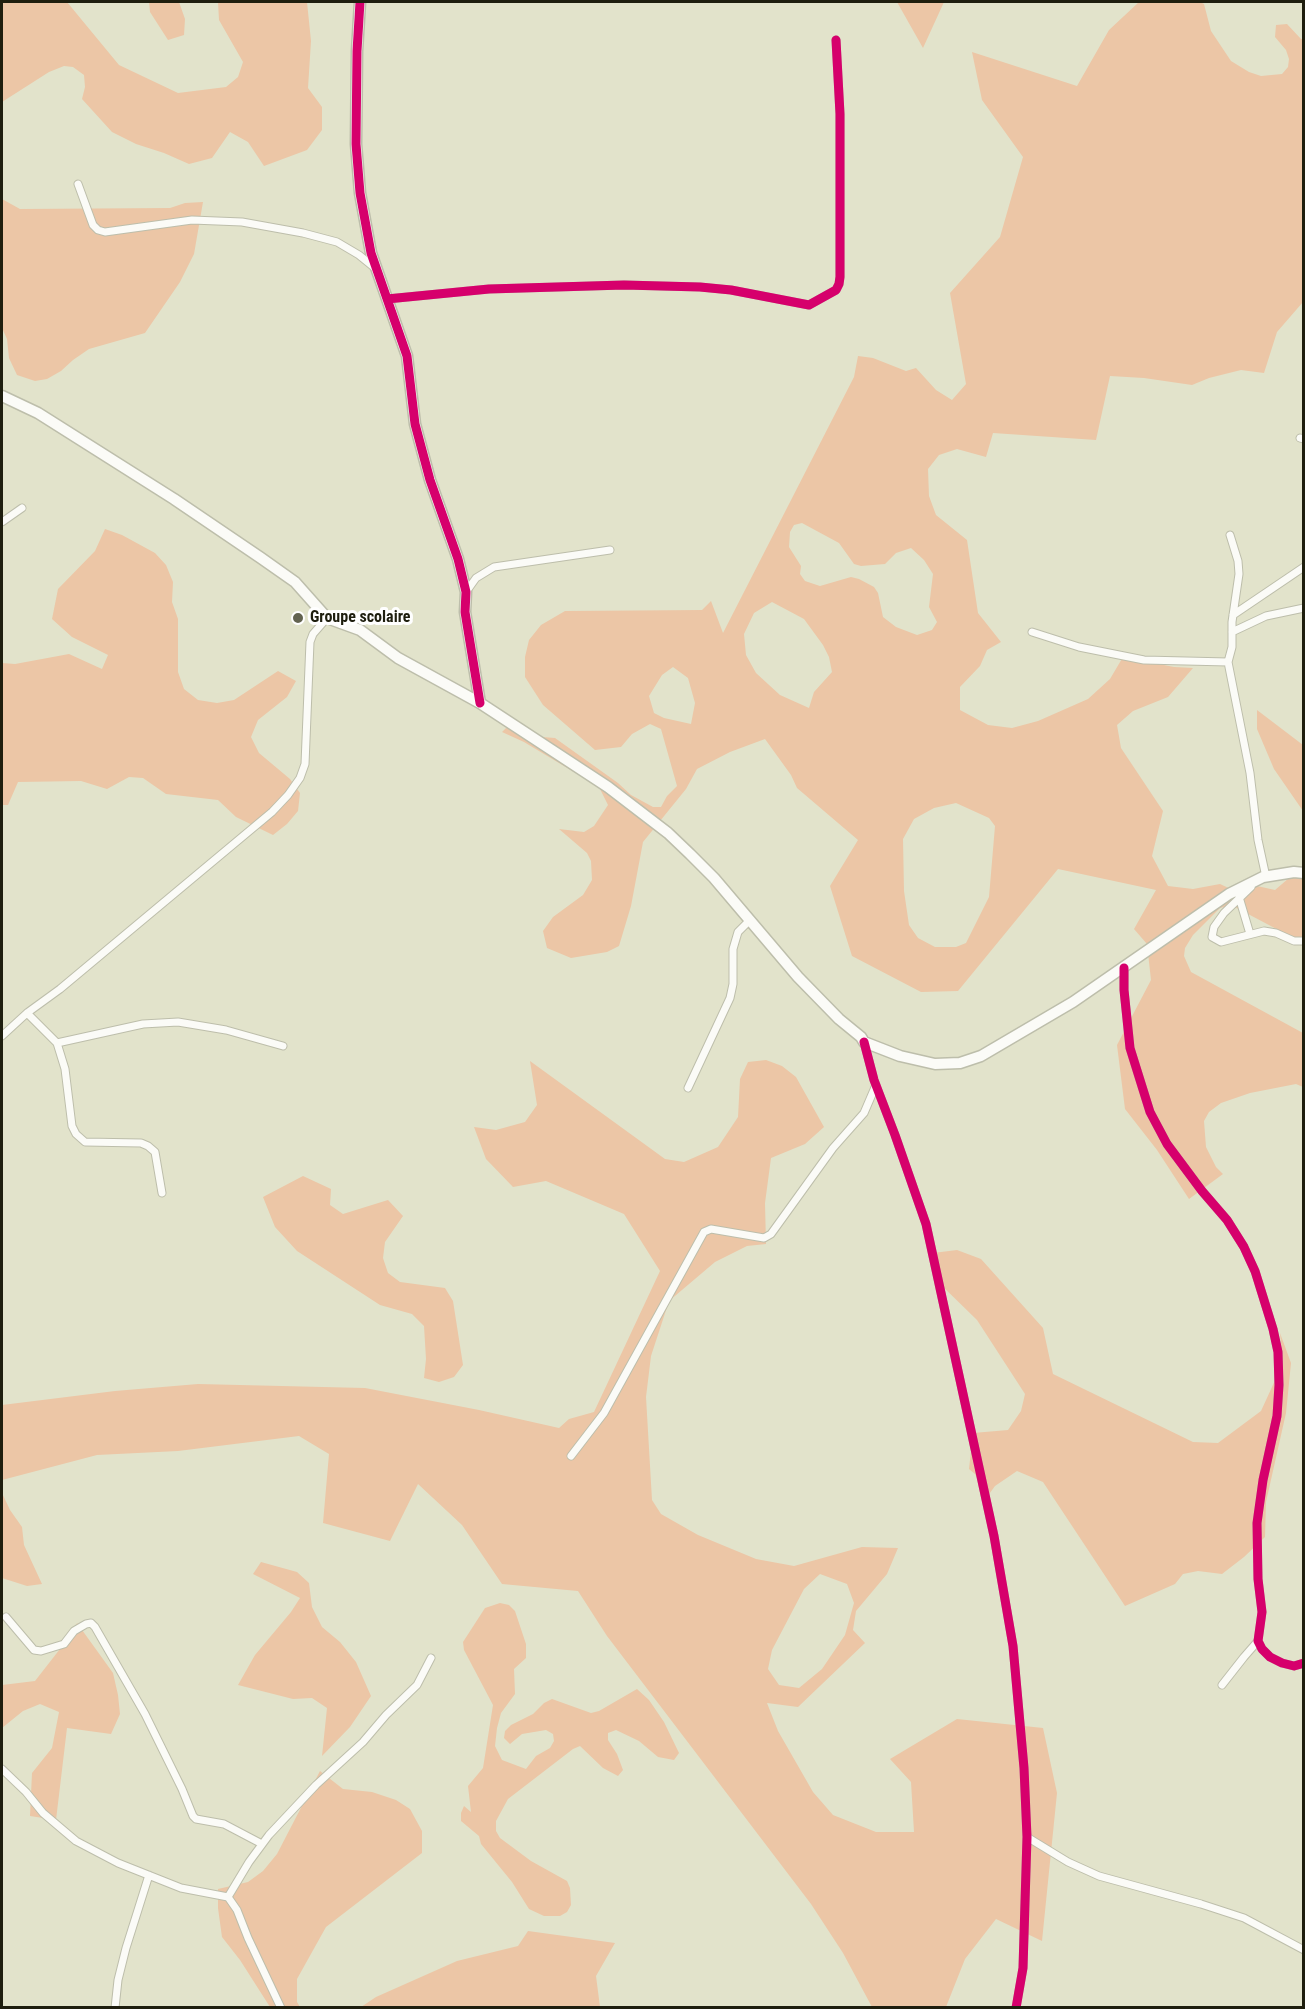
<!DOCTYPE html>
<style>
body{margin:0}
#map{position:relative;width:1305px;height:2009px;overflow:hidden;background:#e2e3cb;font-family:"Roboto Condensed",sans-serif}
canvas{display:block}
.frame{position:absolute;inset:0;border:3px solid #1e1e0e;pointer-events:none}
</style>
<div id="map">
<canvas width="1305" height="2009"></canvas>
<div class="frame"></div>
</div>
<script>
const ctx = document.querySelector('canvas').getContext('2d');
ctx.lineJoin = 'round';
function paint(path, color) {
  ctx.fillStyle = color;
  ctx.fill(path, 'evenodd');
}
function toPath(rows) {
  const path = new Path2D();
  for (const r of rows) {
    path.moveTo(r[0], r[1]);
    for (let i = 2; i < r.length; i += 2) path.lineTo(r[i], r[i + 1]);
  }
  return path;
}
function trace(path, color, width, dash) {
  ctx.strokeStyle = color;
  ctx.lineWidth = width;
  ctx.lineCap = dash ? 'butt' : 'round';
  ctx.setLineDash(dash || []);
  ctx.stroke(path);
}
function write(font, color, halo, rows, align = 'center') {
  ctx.font = font + ' "Roboto Condensed",sans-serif';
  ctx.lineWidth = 6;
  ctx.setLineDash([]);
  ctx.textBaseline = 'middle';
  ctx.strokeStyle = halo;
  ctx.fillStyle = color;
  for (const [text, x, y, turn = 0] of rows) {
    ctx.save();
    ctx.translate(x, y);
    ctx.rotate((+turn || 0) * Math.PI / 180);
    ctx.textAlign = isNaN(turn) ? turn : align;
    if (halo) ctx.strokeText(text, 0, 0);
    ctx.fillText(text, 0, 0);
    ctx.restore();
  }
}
paint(toPath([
 [2,2,67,2,119,65,178,93,226,87,238,77,243,62,219,20,218,2,307,2,311,41,308,88,322,107,322,130,307,150,264,166,248,142,230,132,212,158,189,164,164,153,136,144,112,132,82,99,85,87,84,75,73,67,64,66,49,72,2,102],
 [149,2,179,2,185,19,184,35,168,40,150,12],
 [897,2,944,2,923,48],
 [1139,2,1200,2,1204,4,1211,31,1231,61,1249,72,1261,76,1282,74,1288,67,1289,59,1286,50,1275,37,1276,25,1287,24,1301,39,1303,39,1303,302,1277,332,1264,373,1241,370,1209,378,1192,385,1144,378,1110,376,1096,440,993,433,986,457,957,449,939,455,928,469,929,496,936,515,967,540,978,613,1001,642,987,650,980,666,960,687,960,710,988,725,1012,728,1038,721,1088,699,1110,679,1123,657,1174,667,1193,668,1168,697,1133,711,1117,725,1121,748,1163,811,1152,856,1168,886,1193,889,1220,884,1237,892,1257,886,1275,890,1303,866,1303,943,1231,905,1220,908,1193,935,1185,948,1184,956,1191,972,1303,1033,1303,1087,1296,1084,1250,1093,1221,1103,1209,1112,1204,1121,1206,1147,1216,1167,1223,1174,1189,1199,1157,1150,1125,1109,1117,1045,1151,980,1147,944,1134,929,1156,890,1058,869,958,991,921,992,852,956,830,886,858,840,797,788,791,775,765,739,730,752,697,769,686,789,643,842,631,906,619,946,607,952,571,958,547,948,543,931,553,917,583,895,592,880,591,861,587,853,559,829,584,832,594,826,608,805,599,787,524,742,502,732,508,726,529,736,555,738,618,783,631,795,653,807,661,807,667,796,677,786,661,729,650,724,632,734,621,747,595,750,543,705,525,677,525,657,529,640,541,625,565,611,702,610,711,601,723,633,854,377,858,356,873,358,906,371,916,368,936,390,952,400,966,384,950,293,1000,237,1023,157,982,100,972,52,1077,86,1109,30],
 [802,523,839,543,854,564,861,566,885,564,896,553,911,548,924,560,933,574,929,607,937,622,932,630,917,635,896,627,883,617,878,593,874,587,859,579,851,577,820,586,805,581,800,574,801,566,789,547,790,532,794,525],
 [772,602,804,619,823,645,829,657,832,672,814,692,809,708,780,695,756,673,746,655,744,634,754,613],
 [673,667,688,678,695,703,691,724,664,718,654,713,649,696,662,675],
 [956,803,989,818,995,826,989,897,966,943,956,947,935,947,918,938,909,925,904,891,903,839,914,819,934,808],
 [2,199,20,209,170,208,185,203,203,202,194,254,180,282,145,333,89,349,73,360,61,371,47,379,35,381,17,375,9,358,7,339,2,328],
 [105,529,122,535,155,553,166,565,173,582,172,602,178,619,178,672,184,689,198,700,217,703,234,700,278,671,296,681,287,697,258,720,251,737,259,753,290,779,300,793,298,811,287,824,273,835,236,817,218,800,166,794,143,778,129,777,107,789,81,781,18,782,8,805,2,805,2,663,15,664,69,654,102,669,108,655,72,637,52,619,58,589,95,551],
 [1257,710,1303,745,1303,811,1274,769,1257,729],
 [766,1060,782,1066,796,1077,824,1127,805,1144,771,1158,765,1203,766,1244,747,1246,715,1262,669,1301,651,1356,646,1397,652,1500,661,1514,698,1535,756,1559,794,1566,862,1547,898,1548,887,1574,856,1611,853,1630,865,1643,798,1707,767,1703,778,1731,813,1792,833,1815,876,1832,914,1832,911,1782,890,1759,957,1719,1043,1728,1057,1793,1042,1941,996,1919,965,1959,946,2007,872,2007,843,1953,811,1904,607,1636,578,1591,502,1584,462,1525,418,1484,390,1541,323,1523,329,1454,299,1436,178,1451,97,1455,2,1480,2,1405,115,1391,198,1384,365,1388,479,1410,559,1428,569,1419,594,1412,660,1271,624,1214,546,1181,513,1187,486,1159,474,1127,496,1130,525,1122,537,1105,530,1061,665,1159,684,1162,718,1147,738,1117,740,1079,748,1062],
 [820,1574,847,1584,854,1603,845,1635,822,1669,799,1688,779,1685,768,1669,772,1650,804,1589],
 [303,1176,331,1189,330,1205,343,1214,388,1200,403,1216,385,1242,383,1258,388,1273,400,1282,445,1288,453,1301,463,1365,454,1377,439,1382,424,1378,426,1359,424,1326,412,1314,380,1305,297,1251,275,1227,263,1197],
 [957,1250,981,1259,1043,1328,1053,1374,1193,1442,1218,1443,1261,1411,1283,1363,1280,1333,1291,1363,1286,1413,1266,1502,1265,1537,1244,1557,1222,1574,1198,1571,1183,1574,1175,1584,1125,1606,1043,1482,1017,1471,995,1486,987,1497,975,1474,969,1469,973,1433,1008,1430,1021,1411,1025,1394,977,1320,936,1280,933,1253],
 [2,1493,10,1510,22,1527,24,1545,42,1584,27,1586,2,1578],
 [261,1562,297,1572,309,1583,312,1607,322,1627,340,1642,356,1662,371,1696,350,1727,322,1756,327,1708,312,1698,293,1699,238,1685,255,1655,291,1612,300,1598,253,1574],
 [500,1603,509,1605,515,1611,526,1644,526,1658,514,1669,515,1694,501,1713,497,1728,495,1746,502,1760,526,1769,536,1756,550,1748,554,1741,553,1734,546,1730,522,1734,510,1744,504,1738,505,1731,511,1725,533,1714,544,1703,552,1699,591,1713,599,1711,637,1689,649,1700,664,1722,679,1753,674,1760,658,1757,639,1741,616,1730,608,1733,608,1740,617,1754,623,1770,618,1776,603,1768,580,1746,573,1749,508,1799,496,1821,496,1831,500,1838,531,1861,567,1881,570,1888,571,1905,567,1912,560,1916,544,1916,529,1909,512,1882,481,1844,479,1836,461,1821,461,1813,464,1806,471,1812,468,1786,483,1768,493,1705,464,1650,463,1642,485,1608],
 [77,1623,113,1673,118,1695,120,1714,111,1734,67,1728,56,1820,30,1816,32,1773,52,1748,59,1712,40,1704,23,1711,2,1728,2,1685,35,1681,74,1631],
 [320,1771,343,1789,372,1792,396,1800,410,1809,422,1831,422,1853,326,1927,297,1979,297,2002,300,2007,270,2007,240,1960,222,1937,218,1908,218,1889,248,1882,263,1871,277,1854],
 [528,1931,615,1943,596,1976,600,2007,361,2007,376,1997,457,1961,518,1946]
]), '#ecc6a6');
const street = toPath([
 [78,184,93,225,98,230,105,232,192,220,242,222,303,233,337,242,359,255,375,268],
 [387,299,489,289,624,285,700,287,731,290,809,305,836,290,839,284,840,277,840,114,836,40],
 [1300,438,1304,439],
 [2,522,22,508],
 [1230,535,1238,561,1239,574,1232,622,1232,647,1228,662,1250,773,1258,840,1266,877],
 [466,592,476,578,494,567,610,550],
 [1233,615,1304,567],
 [1032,632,1079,647,1144,660,1228,662],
 [1232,632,1266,616,1304,608],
 [1251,887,1224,913,1214,927,1212,937,1221,942,1264,931,1276,933,1294,941,1304,941],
 [1239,897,1250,934],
 [1124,968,1124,990,1130,1048,1150,1112,1167,1144,1202,1191,1227,1220,1244,1247,1255,1271,1273,1329,1278,1352,1279,1385,1277,1416,1263,1480,1257,1523,1258,1579,1262,1612,1258,1641,1262,1649,1270,1657,1282,1663,1294,1666,1304,1663],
 [27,1013,57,1043,65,1069,72,1126,76,1134,85,1142,141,1143,148,1146,155,1152,162,1193],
 [2,1036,27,1013,60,989,272,812,288,795,300,778,305,764,310,642,313,634,327,618],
 [864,1042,874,1080,895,1135,926,1224,994,1536,1013,1646,1024,1768,1027,1837,1023,1968,1016,2008],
 [57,1043,143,1024,178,1022,226,1030,283,1046],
 [688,1088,730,998,733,984,733,949,738,932,750,920],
 [571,1456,604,1413,704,1232,711,1229,764,1238,771,1234,833,1148,864,1113,876,1085],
 [6,1617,34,1650,41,1651,64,1644,74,1631,86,1624,91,1623,95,1627,145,1714,182,1789,193,1816,196,1819,224,1824,262,1844],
 [1222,1685,1244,1657,1258,1641],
 [2,1769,26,1792,43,1813,76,1841,118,1863,181,1888,228,1897,249,1862,269,1835,316,1785,363,1742,386,1715,417,1685,431,1658],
 [1027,1837,1068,1862,1099,1876,1201,1904,1244,1918,1304,1950],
 [228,1897,237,1910,248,1938,281,2008],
 [115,2008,118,1980,126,1948,149,1875]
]);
const secondary = toPath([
 [360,2,357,51,356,144,360,193,371,253,407,356,415,424,430,480,458,559,466,592,465,612,480,703],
 [2,396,38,413,174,499,261,558,295,582,327,618,360,630,398,658,480,703,608,787,668,833,690,854,714,878,798,977,839,1019,861,1037,864,1042,900,1056,935,1064,960,1063,981,1056,1073,1002,1229,894,1263,877,1294,872,1304,873]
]);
trace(street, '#bdbeab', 9);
trace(secondary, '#bdbeab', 13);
trace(street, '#fbfbf7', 7);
trace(secondary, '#fbfbf7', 10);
trace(toPath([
 [360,2,357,51,356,144,360,193,371,253,407,356,415,424,430,480,458,559,466,592,465,612,480,703],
 [387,299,489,289,624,285,700,287,731,290,809,305,836,290,839,284,840,277,840,114,836,40],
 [1124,968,1124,990,1130,1048,1150,1112,1167,1144,1202,1191,1227,1220,1244,1247,1255,1271,1273,1329,1278,1352,1279,1385,1277,1416,1263,1480,1257,1523,1258,1579,1262,1612,1258,1641,1262,1649,1270,1657,1282,1663,1294,1666,1304,1663],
 [864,1042,874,1080,895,1135,926,1224,994,1536,1013,1646,1024,1768,1027,1837,1023,1968,1016,2008]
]), '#d6006c', 9);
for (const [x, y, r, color] of [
 [298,618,6,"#636350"]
]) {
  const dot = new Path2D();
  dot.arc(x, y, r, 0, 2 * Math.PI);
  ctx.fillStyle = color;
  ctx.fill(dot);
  trace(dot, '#fff', 2);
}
write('bold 16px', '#1e1e0e', '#fff', [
 ["Groupe scolaire",310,618]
], 'left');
</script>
